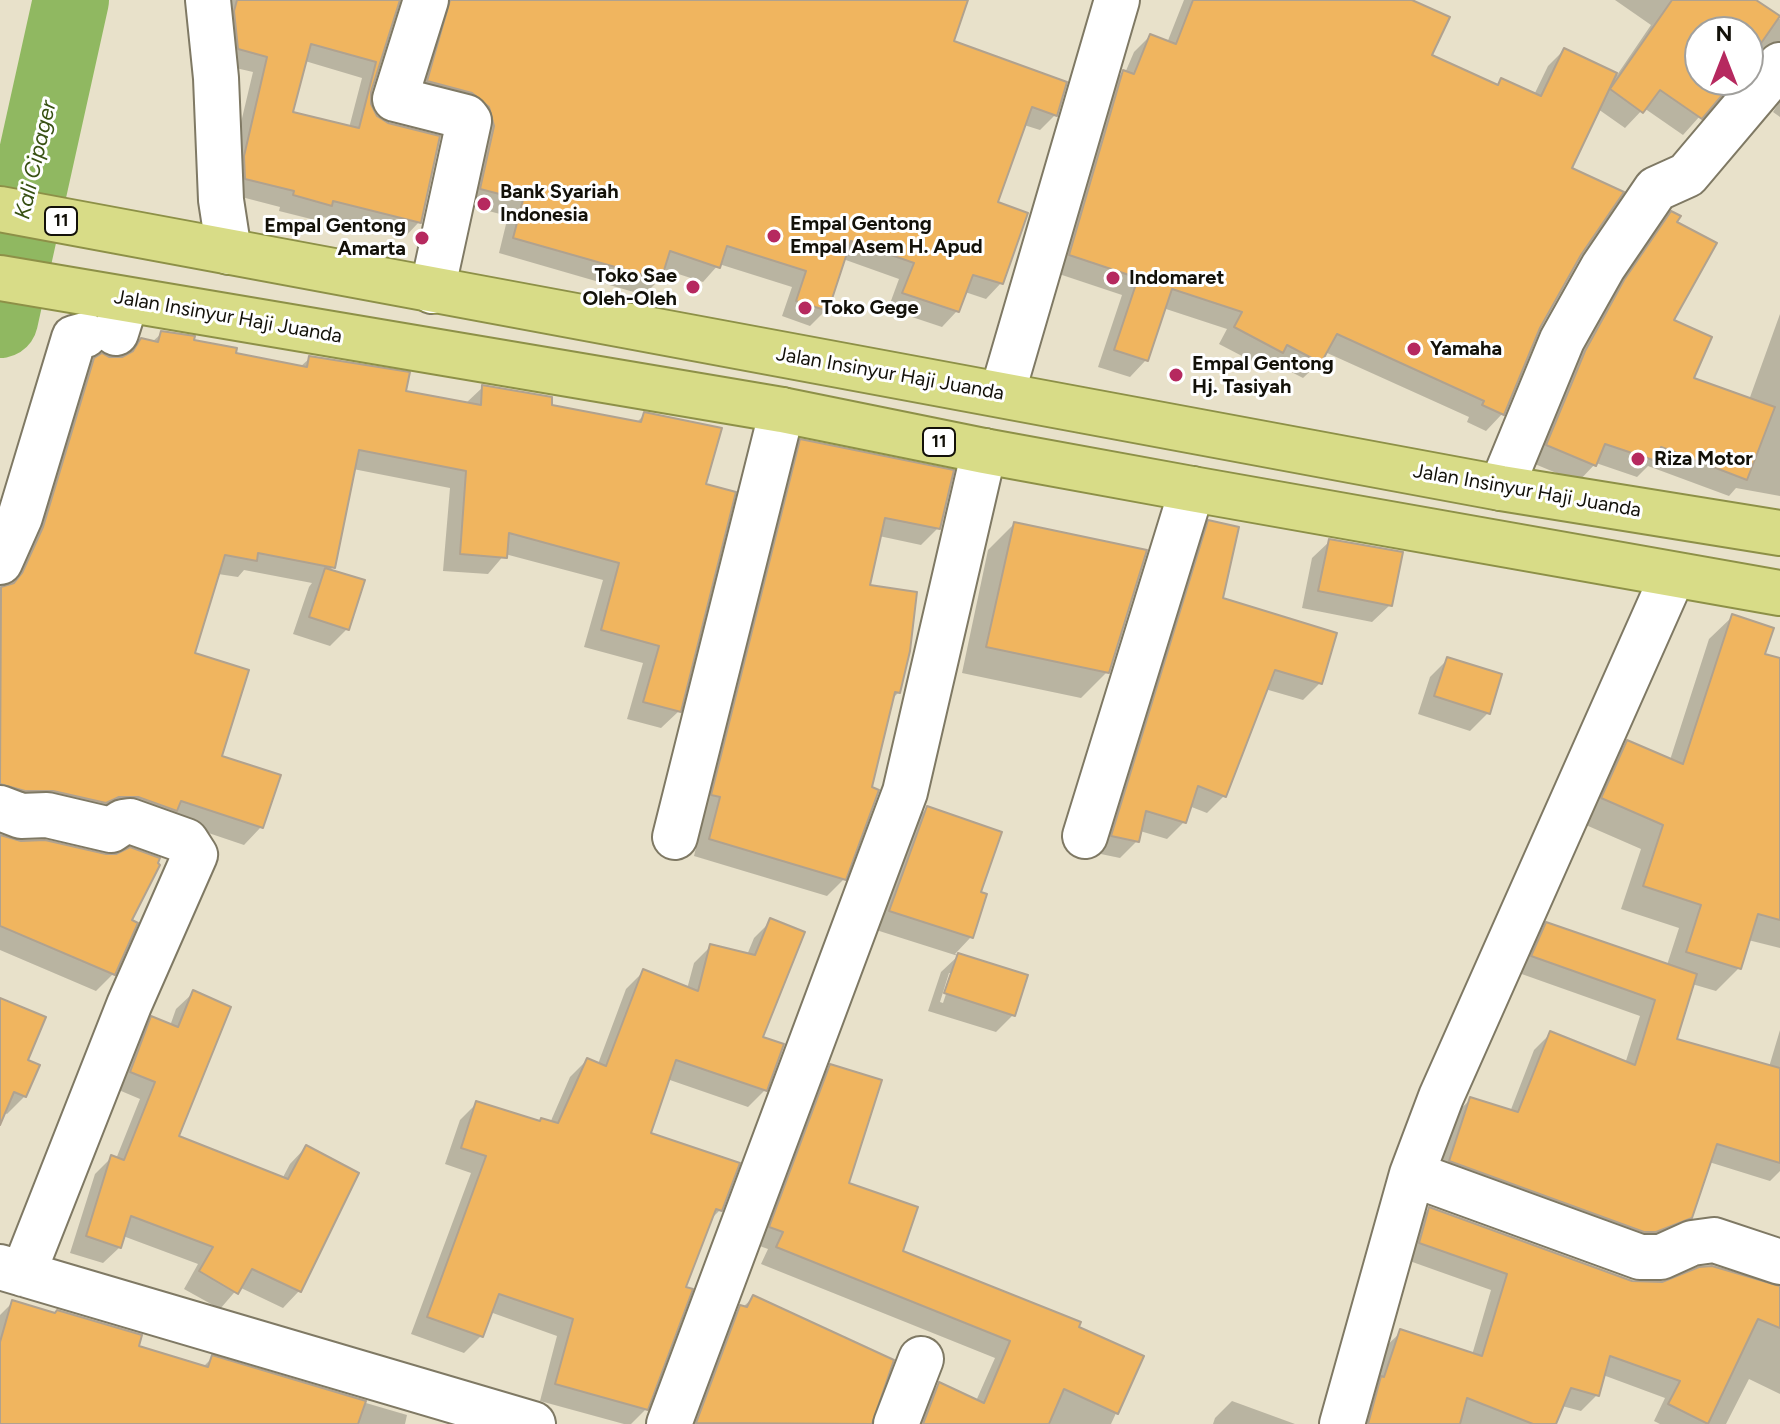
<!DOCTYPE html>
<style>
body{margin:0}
#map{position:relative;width:1780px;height:1424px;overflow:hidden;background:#e8e1ca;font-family:Figtree,sans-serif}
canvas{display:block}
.north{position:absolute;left:1684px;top:16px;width:80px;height:80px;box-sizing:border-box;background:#fff;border:2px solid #a1a09d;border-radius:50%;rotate:0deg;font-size:22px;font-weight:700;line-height:32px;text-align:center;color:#131109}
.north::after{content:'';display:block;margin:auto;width:28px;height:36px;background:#b6295f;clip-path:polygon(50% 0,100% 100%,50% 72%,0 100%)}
</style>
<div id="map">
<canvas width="1780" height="1424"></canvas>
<div class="north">N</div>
</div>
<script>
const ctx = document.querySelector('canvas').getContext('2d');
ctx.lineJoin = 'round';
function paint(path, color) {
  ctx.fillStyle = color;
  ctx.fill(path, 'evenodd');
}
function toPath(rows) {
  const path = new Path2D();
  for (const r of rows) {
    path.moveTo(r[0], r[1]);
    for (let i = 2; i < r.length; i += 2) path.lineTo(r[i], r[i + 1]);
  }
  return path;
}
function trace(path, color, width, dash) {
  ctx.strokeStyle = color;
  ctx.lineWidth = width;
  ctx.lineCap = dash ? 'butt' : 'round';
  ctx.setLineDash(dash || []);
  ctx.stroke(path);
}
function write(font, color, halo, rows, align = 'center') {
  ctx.font = font + ' Figtree,sans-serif';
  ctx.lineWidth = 6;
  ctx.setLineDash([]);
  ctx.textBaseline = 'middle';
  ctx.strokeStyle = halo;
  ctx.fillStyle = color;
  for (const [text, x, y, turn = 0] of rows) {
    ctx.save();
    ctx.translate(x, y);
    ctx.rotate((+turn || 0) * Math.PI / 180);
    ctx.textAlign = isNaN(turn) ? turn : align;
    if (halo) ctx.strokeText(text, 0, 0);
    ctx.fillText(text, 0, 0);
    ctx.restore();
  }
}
paint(toPath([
 [227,0,392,0,369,91,369,106,419,222,404,238,319,216,315,220,279,211,280,207,230,194,229,173,253,72,223,65],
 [305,61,362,78,349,128,290,113],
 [430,0,966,0,951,42,1055,115,1040,130,1024,125,996,203,1001,283,986,299,965,292,957,311,942,327,888,309,899,279,843,259,826,310,810,326,782,316,792,287,719,264,703,282,663,269,660,279,644,295,499,253,508,216,465,205,478,143,412,97],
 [1184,0,1407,0,1430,56,1496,86,1502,80,1534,95,1548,66,1564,50,1617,75,1651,25,1615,0,1753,0,1780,19,1780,65,1766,57,1748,61,1748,32,1700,32,1700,80,1732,80,1683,135,1644,108,1625,128,1598,109,1570,169,1580,254,1538,327,1502,414,1486,431,1467,422,1469,417,1325,352,1320,362,1303,378,1272,362,1265,368,1219,344,1227,329,1163,308,1146,360,1130,377,1098,367,1122,295,1053,272,1107,89,1123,72,1125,73,1134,52,1150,36,1167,43],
 [1780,101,1780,117,1773,112],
 [1672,213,1674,223,1672,321,1692,379,1749,400,1780,314,1780,496,1736,488,1729,496,1648,466,1637,477,1596,463,1578,482,1530,462,1568,370,1608,300,1655,230],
 [162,333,234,355,300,367,310,358,404,393,465,404,483,387,550,407,636,423,645,414,704,485,679,711,661,728,627,719,643,663,584,647,603,580,505,554,488,574,443,571,450,488,353,469,333,567,329,571,347,629,330,646,293,634,309,587,312,583,244,570,238,577,218,574,192,654,220,757,261,827,244,845,167,819,0,806,0,591,8,587,26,546,77,377,95,359,123,359,141,341,151,343],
 [801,441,938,528,921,545,879,536,868,586,899,692,891,700,844,879,827,896,694,856,704,814,695,812,784,458],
 [1209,523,1221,600,1320,683,1303,700,1265,689,1224,796,1207,813,1189,806,1184,822,1167,839,1140,831,1137,841,1120,858,1096,853,1192,540],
 [1014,524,1107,672,1081,698,962,673,988,550],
 [1330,541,1390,605,1372,622,1302,608,1312,558],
 [1733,616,1763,655,1780,660,1780,948,1748,940,1739,968,1716,991,1692,984,1675,1041,1769,1067,1780,1030,1780,1171,1770,1181,1709,1162,1690,1217,1673,1234,1638,1248,1434,1177,1454,1115,1471,1099,1510,1112,1534,1050,1551,1033,1625,1064,1640,1016,1516,972,1530,941,1547,924,1667,965,1679,928,1621,909,1641,849,1579,822,1604,765,1628,742,1670,760,1709,639],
 [1448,659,1488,713,1470,731,1418,714,1430,677],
 [927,808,979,893,971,937,955,954,1026,976,1013,1015,996,1032,928,1011,941,972,958,956,873,929,910,826],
 [949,973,953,973,943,1003,940,1002],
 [0,836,129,921,113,974,96,991,0,950],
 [771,921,760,1038,765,1090,748,1107,667,1079,649,1135,720,1210,709,1221,683,1288,646,1409,631,1424,624,1424,540,1401,557,1336,490,1312,481,1336,464,1353,411,1334,471,1173,445,1164,460,1120,477,1103,539,1122,550,1123,570,1077,587,1060,598,1064,626,989,643,972,687,989,694,963,711,946,747,955,754,938],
 [193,993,177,1137,282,1179,290,1164,306,1147,357,1174,299,1291,283,1308,239,1287,220,1309,184,1289,198,1264,123,1236,120,1247,103,1263,70,1253,95,1174,111,1158,116,1159,140,1099,114,1088,135,1035,152,1019,170,1026,176,1009],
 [0,1000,25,1061,25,1096,7,1114,0,1111],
 [831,1066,846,1184,900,1252,1142,1357,1111,1424,914,1424,923,1401,939,1384,976,1401,995,1358,761,1264,768,1249,754,1244,814,1083],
 [1429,1209,1631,1282,1780,1287,1780,1394,1749,1379,1726,1424,1660,1424,1654,1421,1665,1398,1603,1375,1597,1395,1581,1411,1562,1406,1554,1424,1357,1424,1384,1348,1401,1332,1472,1355,1491,1290,1404,1259,1413,1225],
 [754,1297,871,1415,870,1424,686,1424,724,1324],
 [13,1302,136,1347,203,1367,212,1358,407,1415,405,1424,0,1424,0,1315],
 [1232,1401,1295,1424,1213,1424,1215,1418]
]), '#0003');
trace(toPath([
 [0,320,71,0]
]), '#90b861', 76);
const building = toPath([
 [237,0,400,0,371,92,371,104,377,116,388,123,440,136,421,223,333,201,332,206,293,195,294,191,245,179,244,156,267,57,238,49,234,11,237,0],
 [311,44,376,62,359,128,293,112,311,44],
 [450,0,968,0,954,41,1067,82,1057,116,1032,107,998,202,1028,213,1003,284,973,275,959,312,902,293,914,263,851,241,828,311,796,301,806,271,727,246,720,268,670,251,661,280,513,238,523,200,480,189,494,126,489,107,472,93,427,81,450,0],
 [1193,0,1412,0,1450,17,1432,55,1498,85,1501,78,1541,96,1564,48,1617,73,1572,168,1624,192,1581,255,1540,328,1504,415,1482,405,1484,401,1337,334,1321,363,1287,345,1283,353,1234,327,1242,312,1172,289,1148,361,1114,350,1138,278,1069,255,1123,70,1134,74,1150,34,1176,44,1193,0],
 [1672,0,1756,0,1780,16,1748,62,1748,32,1700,32,1700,80,1735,80,1702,119,1660,90,1643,113,1610,89,1672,0],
 [1671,211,1681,216,1677,222,1717,243,1674,320,1712,337,1694,378,1775,407,1747,480,1661,447,1656,461,1605,444,1596,466,1546,445,1585,351,1624,280,1671,211],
 [161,331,195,336,194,340,237,348,236,353,307,367,309,356,410,372,406,391,481,405,482,385,552,397,552,405,641,422,644,412,722,428,706,484,736,492,681,712,643,702,659,646,601,630,619,563,509,533,507,558,460,554,466,471,359,450,335,568,258,553,257,561,225,555,195,653,249,670,222,756,281,775,263,828,181,801,177,811,138,797,119,797,106,803,53,791,25,791,0,784,1,587,14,583,22,573,43,527,94,358,102,353,109,357,122,357,133,351,141,338,158,342,161,331],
 [800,439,954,470,940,529,885,518,870,585,917,592,910,651,900,693,895,692,872,787,879,790,846,880,709,839,720,797,711,795,800,439],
 [1208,520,1239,527,1223,598,1337,633,1322,684,1275,670,1226,797,1198,786,1186,823,1146,811,1139,842,1111,836,1208,520],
 [1014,522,1147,550,1109,673,986,647,1014,522],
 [1329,539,1403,552,1392,606,1318,591,1329,539],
 [325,568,365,580,349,630,309,617,325,568],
 [1732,614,1774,628,1765,654,1780,658,1780,920,1758,914,1741,969,1686,952,1701,905,1643,886,1663,825,1601,798,1627,740,1683,764,1732,614],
 [1447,657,1502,674,1490,714,1434,696,1447,657],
 [927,806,1002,832,981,892,987,894,973,938,889,911,927,806],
 [0,835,21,841,45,840,106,854,116,854,130,847,160,858,158,863,160,865,132,920,138,923,115,975,0,926,0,835],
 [770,918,805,932,763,1037,784,1044,767,1091,676,1060,651,1133,740,1163,722,1211,716,1209,686,1287,693,1289,648,1410,555,1384,573,1319,499,1294,483,1337,427,1317,486,1156,461,1148,476,1101,540,1121,541,1118,558,1123,587,1058,606,1066,643,969,698,991,710,944,755,955,770,918],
 [1546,922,1697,974,1677,1039,1780,1068,1780,1163,1717,1144,1692,1218,1656,1232,1644,1232,1449,1161,1470,1097,1518,1112,1550,1031,1635,1065,1655,1000,1531,956,1546,922],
 [958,953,1028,975,1015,1016,944,993,958,953],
 [193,990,231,1007,179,1136,288,1179,306,1145,359,1173,301,1292,252,1269,238,1294,199,1271,213,1247,131,1216,121,1248,86,1236,111,1155,124,1160,155,1082,130,1072,151,1016,178,1027,193,990],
 [0,998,46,1017,28,1060,40,1065,26,1097,14,1092,0,1125,0,998],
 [830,1064,882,1080,849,1183,918,1207,903,1251,1081,1322,1079,1327,1144,1356,1118,1414,1064,1389,1049,1424,923,1424,939,1382,984,1403,1010,1341,776,1247,783,1232,769,1227,830,1064],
 [1429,1207,1632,1281,1662,1282,1699,1267,1712,1266,1780,1286,1780,1328,1758,1319,1708,1424,1668,1404,1680,1381,1610,1356,1599,1396,1571,1388,1556,1424,1533,1424,1467,1398,1460,1424,1368,1424,1381,1376,1384,1377,1400,1329,1482,1356,1507,1274,1419,1243,1429,1207],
 [753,1295,894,1360,872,1424,696,1423,740,1305,747,1307,753,1295],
 [12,1300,55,1313,57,1310,142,1335,139,1346,208,1367,212,1355,366,1401,358,1424,0,1424,0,1342,12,1300]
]);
paint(building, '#f0b55f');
trace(building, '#b0a28f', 2);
const minor = toPath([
 [208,0,216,78,221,200,229,252],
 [426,0,395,99,466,117,469,121,432,291],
 [116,333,126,301],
 [1002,394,1117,0],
 [1501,488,1562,340,1603,267,1656,189,1687,175,1780,65],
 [0,562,20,517,74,338,85,335],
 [0,808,21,816,47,815,111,830,123,822,130,821,186,841,195,855,129,1005,23,1274],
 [1085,836,1192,489],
 [675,837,782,410],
 [1412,1174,1640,1257,1661,1257,1692,1243,1714,1240,1780,1262],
 [0,1267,533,1424],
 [669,1424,905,792,984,451],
 [896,1424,921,1359],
 [1342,1424,1412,1174,1441,1097,1673,575]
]);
const trunk = toPath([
 [0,209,1501,488,1780,533],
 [0,278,782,410,984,451,1192,489,1780,593]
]);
trace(minor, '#7f7964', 48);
trace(trunk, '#8d9047', 48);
trace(minor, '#fff', 44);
trace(trunk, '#d8dc87', 44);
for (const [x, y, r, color] of [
 [484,204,8,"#b6295f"],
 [774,236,8,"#b6295f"],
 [422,238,8,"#b6295f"],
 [1113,278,8,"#b6295f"],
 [693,287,8,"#b6295f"],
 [805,308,8,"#b6295f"],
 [1414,349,8,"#b6295f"],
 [1176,375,8,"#b6295f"],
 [1638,459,8,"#b6295f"]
]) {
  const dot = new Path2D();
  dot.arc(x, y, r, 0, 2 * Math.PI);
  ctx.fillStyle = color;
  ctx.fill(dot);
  trace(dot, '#fff', 3);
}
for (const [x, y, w] of [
 [61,221,32],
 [939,442,32]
]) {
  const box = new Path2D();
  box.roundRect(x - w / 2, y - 14, w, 28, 6);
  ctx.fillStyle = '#fff';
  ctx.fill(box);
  trace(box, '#131109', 2);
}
write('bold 18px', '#131109', null, [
 ["11",61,221],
 ["11",939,442]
]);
write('bold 20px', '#131109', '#fff', [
 ["Bank Syariah",500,192],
 ["Indonesia",500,215],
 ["Empal Gentong",790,224],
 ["Empal Asem H. Apud",790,247],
 ["Empal Gentong",406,226,"right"],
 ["Amarta",406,249,"right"],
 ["Toko Sae",677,276,"right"],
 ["Oleh-Oleh",677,299,"right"],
 ["Indomaret",1129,278],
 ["Toko Gege",821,308],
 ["Yamaha",1430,349],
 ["Empal Gentong",1192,364],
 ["Hj. Tasiyah",1192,387],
 ["Riza Motor",1654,459]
], 'left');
write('20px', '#131109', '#fff', [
 ["Jalan Insinyur Haji Juanda",228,317,10],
 ["Jalan Insinyur Haji Juanda",890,374,10],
 ["Jalan Insinyur Haji Juanda",1527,491,10]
]);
write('italic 22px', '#385113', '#fff', [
 ["Kali Cipager",36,160,-77]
]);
</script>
